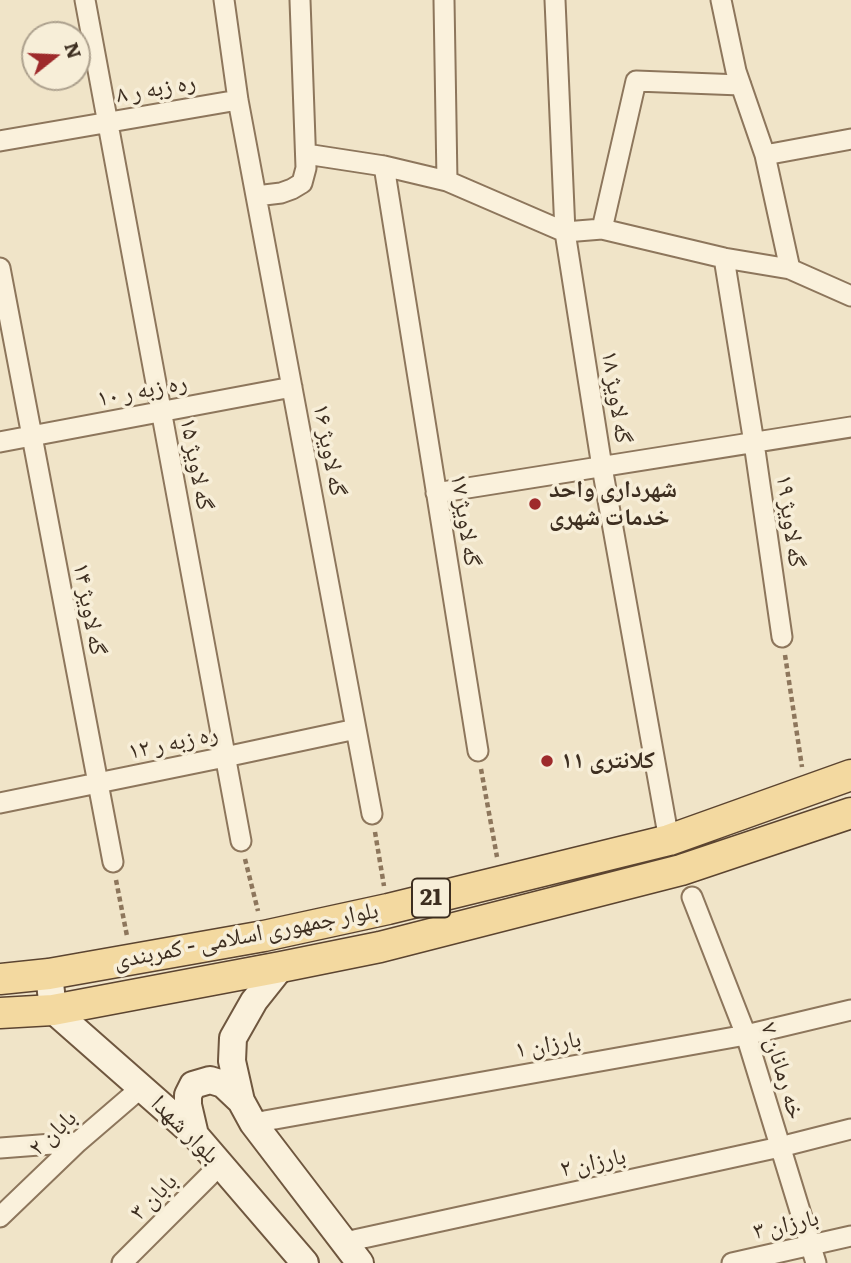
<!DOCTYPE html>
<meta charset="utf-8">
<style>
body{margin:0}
#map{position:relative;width:851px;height:1263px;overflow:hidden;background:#f0e4c8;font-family:Literata,serif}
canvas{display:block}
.north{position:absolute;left:21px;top:21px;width:70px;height:70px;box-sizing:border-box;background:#f7eed8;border:2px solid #ada18e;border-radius:50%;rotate:72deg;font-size:19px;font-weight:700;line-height:28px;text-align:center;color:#3d2e20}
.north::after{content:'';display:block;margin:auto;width:24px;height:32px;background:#9e2a2b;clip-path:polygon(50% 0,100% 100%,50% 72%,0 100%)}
</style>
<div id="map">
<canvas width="851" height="1263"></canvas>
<div class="north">N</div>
</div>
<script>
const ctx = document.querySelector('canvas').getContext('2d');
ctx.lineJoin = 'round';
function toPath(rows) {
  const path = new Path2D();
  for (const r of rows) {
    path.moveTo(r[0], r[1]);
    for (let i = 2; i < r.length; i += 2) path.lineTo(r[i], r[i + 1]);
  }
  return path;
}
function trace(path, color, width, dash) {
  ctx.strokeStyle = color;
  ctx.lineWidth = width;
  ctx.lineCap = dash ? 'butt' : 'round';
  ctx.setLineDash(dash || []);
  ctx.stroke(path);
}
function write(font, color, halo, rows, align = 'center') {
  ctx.font = font + ' Literata,"Noto Naskh Arabic",serif';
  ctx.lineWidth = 7;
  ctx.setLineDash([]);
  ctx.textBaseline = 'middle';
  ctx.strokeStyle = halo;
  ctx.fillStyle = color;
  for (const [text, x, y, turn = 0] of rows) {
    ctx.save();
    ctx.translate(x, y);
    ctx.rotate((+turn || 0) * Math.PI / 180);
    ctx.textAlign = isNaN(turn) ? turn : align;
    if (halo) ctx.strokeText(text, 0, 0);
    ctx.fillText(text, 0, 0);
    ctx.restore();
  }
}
const minor = toPath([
 [85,0,241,841],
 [224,0,238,100,372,814],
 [444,0,447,181],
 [555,0,565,232,602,467,669,840],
 [721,0,736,71,765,155,790,269],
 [0,141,238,100],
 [306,154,384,166,447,181,565,232,602,229,724,258,790,269,851,296],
 [765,155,851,139],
 [384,166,478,751],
 [256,196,281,193,292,189,302,183,306,168,300,0],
 [602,229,636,81,741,85],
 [724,258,754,443,782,637],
 [0,268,113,862],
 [0,442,292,387],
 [436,493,851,427],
 [0,803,225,757,356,729],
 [692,897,746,1035,816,1263],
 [253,1123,746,1035,851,1010],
 [0,1148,78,1142],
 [0,1217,78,1142,142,1087],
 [345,1242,780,1147,851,1129],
 [122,1263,220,1165],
 [732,1263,851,1236]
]);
const secondary = toPath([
 [281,967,254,1001,233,1038,232,1061,241,1101,253,1123,360,1263],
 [49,974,53,1010,195,1135,305,1263],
 [195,1135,188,1105,188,1095,193,1085,210,1080,223,1084,241,1101]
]);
const primary = toPath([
 [0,979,49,974,264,936,388,909,669,840,851,775],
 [0,1013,53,1010,281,967,380,947,681,870,851,813]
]);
trace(minor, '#8d765c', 23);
trace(secondary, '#6f573f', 30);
trace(primary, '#5b4430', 33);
trace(toPath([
 [785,655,802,767],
 [481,769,497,857],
 [375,832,384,886],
 [245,859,258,911],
 [116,880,127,936]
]), '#8d765c', 4.5, [5, 3.5]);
trace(minor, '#faf1dc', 19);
trace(secondary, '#faf1dc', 26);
trace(primary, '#f3d9a0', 30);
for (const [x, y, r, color] of [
 [535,504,7,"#9e2a2b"],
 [547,761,7,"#9e2a2b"]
]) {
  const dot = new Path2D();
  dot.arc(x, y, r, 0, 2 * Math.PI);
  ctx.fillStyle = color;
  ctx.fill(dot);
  trace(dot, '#f7eed8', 2.5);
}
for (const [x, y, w] of [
 [431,898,38]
]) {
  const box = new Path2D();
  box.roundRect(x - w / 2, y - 19.5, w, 39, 5);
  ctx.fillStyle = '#f7eed8';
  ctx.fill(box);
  trace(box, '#3d2e20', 2);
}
write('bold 23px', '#3d2e20', null, [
 ["21",431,898]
]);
write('24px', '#3d2e20', '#f7eed8', [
 ["۸ ره زبه ر",156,89,-10],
 ["ره زبه ر ۱۰",142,391,-11],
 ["گه لاویژ ۱۸",616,397,81],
 ["۱۶ گه لاویژ",329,450,79],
 ["گه لاویژ ۱۵",196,464,79],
 ["گه لاویژ ۱۷",465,520,81],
 ["۱۹ گه لاویژ",790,521,82],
 ["گه لاویژ ۱۴",89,609,79],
 ["ره زبه ر ۱۲",173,743,-12],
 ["بلوار جمهوری اسلامی - کمربندی",246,936,-11],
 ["بارزان ۱",548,1045,-10],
 ["خه رمانان ۷",782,1071,73],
 ["بلوار شهدا",185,1130,45],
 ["بابان ۲",53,1133,-43],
 ["بارزان ۲",593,1163,-12],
 ["بابان ۳",154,1197,-45],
 ["بارزان ۳",786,1225,-13]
]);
write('bold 24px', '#3d2e20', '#f7eed8', [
 ["شهرداری واحد",549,490],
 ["خدمات شهری",549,518],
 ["کلانتری ۱۱",561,761]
], 'left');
</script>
